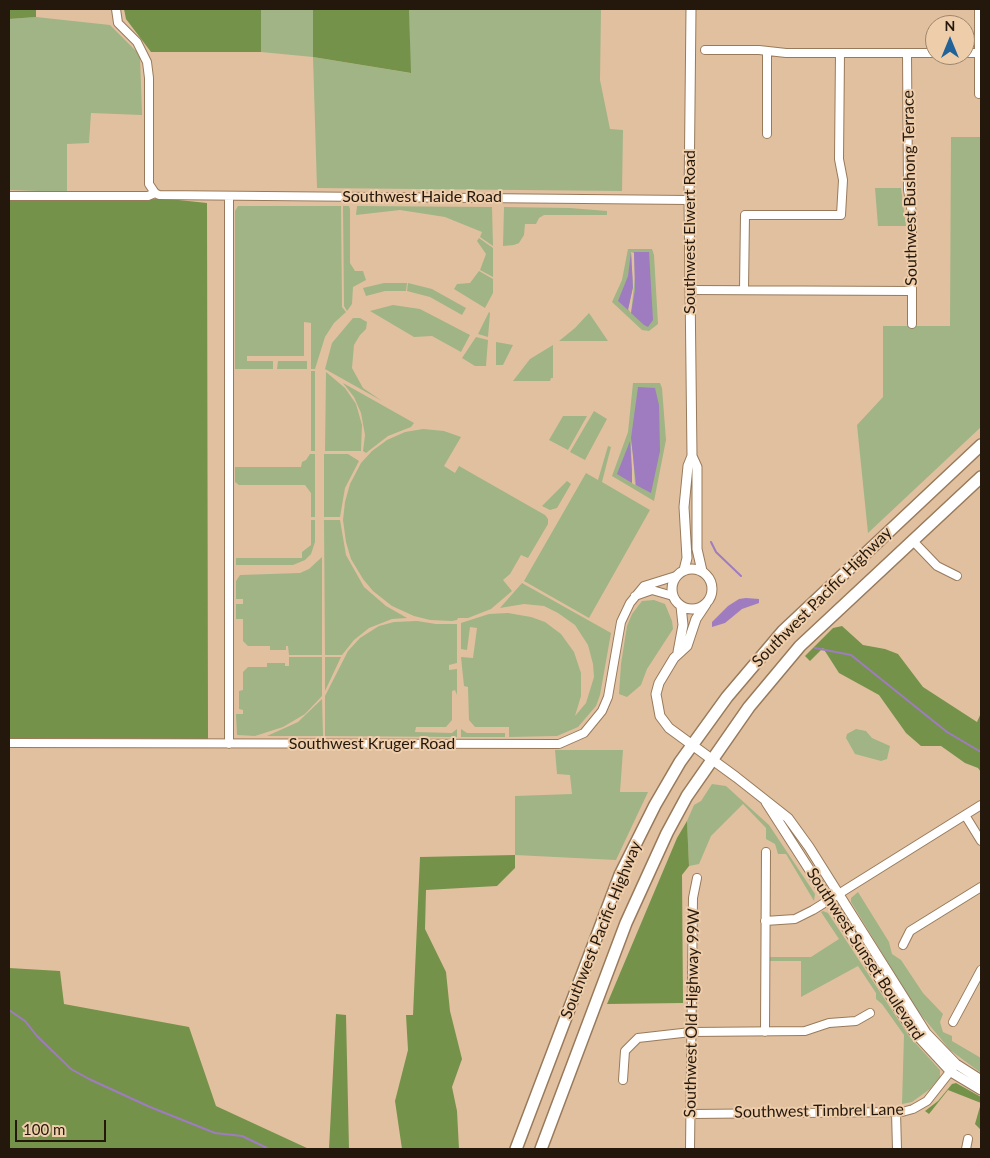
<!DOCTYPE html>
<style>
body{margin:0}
#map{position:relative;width:990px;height:1158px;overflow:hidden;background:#e1c09f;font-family:Lato,sans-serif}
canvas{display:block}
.frame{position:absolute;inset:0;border:10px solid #24180c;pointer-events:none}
.north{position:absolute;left:925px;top:15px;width:50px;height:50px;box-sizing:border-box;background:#eecdab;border:1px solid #9d856b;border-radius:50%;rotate:0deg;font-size:14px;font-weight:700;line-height:20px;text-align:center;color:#24180c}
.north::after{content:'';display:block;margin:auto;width:18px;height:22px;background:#216298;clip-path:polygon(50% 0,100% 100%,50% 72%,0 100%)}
.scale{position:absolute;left:15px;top:1120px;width:91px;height:22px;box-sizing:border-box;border:2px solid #24180c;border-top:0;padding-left:6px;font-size:15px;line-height:18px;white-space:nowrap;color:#24180c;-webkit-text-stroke:4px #eecdab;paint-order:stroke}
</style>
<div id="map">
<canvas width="990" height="1158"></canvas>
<div class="frame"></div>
<div class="north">N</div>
<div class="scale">100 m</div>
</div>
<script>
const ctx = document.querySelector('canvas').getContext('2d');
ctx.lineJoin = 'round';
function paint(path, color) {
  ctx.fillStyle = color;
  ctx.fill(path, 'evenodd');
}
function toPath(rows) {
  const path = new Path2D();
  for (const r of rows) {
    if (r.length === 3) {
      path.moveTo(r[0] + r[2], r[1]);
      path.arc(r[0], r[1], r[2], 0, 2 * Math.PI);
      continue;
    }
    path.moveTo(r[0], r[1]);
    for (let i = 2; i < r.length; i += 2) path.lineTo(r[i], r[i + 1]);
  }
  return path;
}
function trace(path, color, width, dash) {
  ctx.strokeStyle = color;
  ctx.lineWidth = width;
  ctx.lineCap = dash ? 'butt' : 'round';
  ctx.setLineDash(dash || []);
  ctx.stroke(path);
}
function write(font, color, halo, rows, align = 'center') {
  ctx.font = font + ' Lato,sans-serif';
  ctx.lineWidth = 4;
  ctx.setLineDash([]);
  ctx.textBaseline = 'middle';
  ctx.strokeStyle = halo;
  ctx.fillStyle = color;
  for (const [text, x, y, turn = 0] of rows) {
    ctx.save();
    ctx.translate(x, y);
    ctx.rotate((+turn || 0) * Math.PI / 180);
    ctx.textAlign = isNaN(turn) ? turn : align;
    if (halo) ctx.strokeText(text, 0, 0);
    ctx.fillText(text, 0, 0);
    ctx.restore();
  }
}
paint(toPath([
 [261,9,313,9,313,57,410,73,409,9,601,9,600,80,610,129,623,130,622,191,317,188,313,57,261,52],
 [36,17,110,25,140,55,142,115,91,113,89,143,67,144,67,192,9,190,9,19],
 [951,137,981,137,981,427,868,533,857,425,883,397,883,326,950,326],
 [875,188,901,188,906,226,878,226],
 [238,206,341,206,342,307,346,312,334,323,325,337,315,369,311,369,311,323,304,322,304,356,247,356,247,361,273,361,273,369,235,369,235,211],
 [343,206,349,206,350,209,350,263,355,271,363,271,366,280,353,287,352,304,347,311,344,306],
 [357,206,492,207,493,246,480,237,482,232,445,217,400,210,356,215],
 [504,207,570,208,607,211,607,215,544,215,539,218,536,224,525,224,524,235,519,243,514,245,503,246],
 [479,238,493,248,493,277,480,270,486,254,477,241],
 [628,249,652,249,654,255,658,324,649,331,642,330,612,302,622,280],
 [631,252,634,253,635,277,631,313,628,309,633,287],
 [479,271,493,279,493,293,485,308,454,289,457,284,470,283],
 [384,283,407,283,406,291,385,291,366,296,363,288],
 [408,283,432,289,466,308,462,315,430,297,407,291],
 [393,305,420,309,470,335,461,352,432,336,414,337,370,311],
 [489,312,490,313,488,337,478,334],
 [589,313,608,341,559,341,575,328],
 [353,318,360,318,367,322,366,329,360,335,354,345,352,368,363,388,382,401,325,369,332,343],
 [476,337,488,340,486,366,475,366,462,358],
 [496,342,513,345,503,365,496,365],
 [553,345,553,378,551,378,550,381,513,381,530,359],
 [278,361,307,361,307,369,277,369],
 [311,371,315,371,315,451,311,451],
 [326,372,345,388,356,404,362,425,361,451,325,451],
 [343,383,414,423,411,427,388,436,366,453,363,451,365,435,361,413,354,397],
 [633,383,660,383,662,388,666,440,654,501,612,476,628,432],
 [631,440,633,454,635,485,632,483],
 [594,411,607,419,585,460,570,452],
 [563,416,587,416,568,450,549,440],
 [423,429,444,431,461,437,444,466,455,473,459,466,545,515,548,519,548,524,528,558,521,555,510,574,503,580,512,591,491,609,468,618,458,618,457,620,452,621,430,620,414,616,392,606,373,591,363,579,351,559,346,542,343,520,345,502,350,484,361,463,372,451,387,440,405,432],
 [608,446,611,447,602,482,650,510,589,618,524,581,586,473,598,480],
 [310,454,315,454,315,517,311,517,311,493,305,485,239,485,235,482,235,467,301,467,302,462,306,460],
 [324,454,348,454,359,461,345,488,340,517,324,517],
 [567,481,571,484,557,508,550,510,542,506],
 [311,520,315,520,315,542,311,554,305,560,293,565,236,565,236,558,302,558,302,552,311,545],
 [324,520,340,520,346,555,364,587,386,606,407,618,392,619,369,628,354,640,342,655,325,655],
 [322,557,322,655,289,655,288,646,286,646,286,650,270,650,270,646,248,646,243,641,243,619,236,619,236,604,243,604,243,599,236,599,236,581,240,575,300,573,309,569],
 [522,583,611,633,600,695,596,706,578,727,557,736,509,737,509,727,475,727,469,720,468,687,464,686,461,657,473,658,477,628,470,627,467,650,461,649,461,623,489,614,508,613,531,617,545,622,561,634,574,652,581,673,581,696,575,716,586,703,594,677,593,664,588,645,575,625,558,613,544,606,524,604,500,608],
 [654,600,665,604,672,621,673,629,647,669,641,685,627,697,619,694,621,664,627,626,632,614,642,601],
 [417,621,436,624,457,624,457,663,449,665,449,670,457,669,457,695,455,690,452,691,452,720,446,727,416,727,415,732,452,733,457,729,457,737,325,736,325,696,348,651,360,638,379,626,394,622],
 [289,657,322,657,322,696,305,714,283,727,255,736,237,735,236,714,243,714,243,710,239,709,239,691,243,690,243,672,248,667,267,667,267,663,285,663,285,666,289,666],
 [325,657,341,657,325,691],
 [322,699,323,736,267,736,298,722],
 [461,729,467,733,505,733,505,737,461,737],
 [856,729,866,731,872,738,890,746,887,759,881,761,855,754,846,738,847,734],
 [555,750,623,750,620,792,648,792,616,860,515,855,515,796,572,794,570,775,557,774],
 [712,784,726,786,769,825,815,894,814,901,786,854,778,854,775,844,766,839,766,828,743,804,711,836,699,864,689,866,687,821,694,805,701,801],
 [858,892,889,942,892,954,901,960,923,993,943,1014,940,1022,943,1032,952,1036,952,1041,981,1058,981,1073,950,1050,917,1010,851,902,851,898],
 [823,911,828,913,909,1036,940,1070,940,1077,930,1089,912,1102,902,1104,904,1035,882,1004,876,999,876,993,858,966,801,997,801,961,770,961,770,957,811,957,839,939,821,912]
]), '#a0b486');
paint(toPath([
 [9,9,36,9,36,17,9,19],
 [124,9,261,9,261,52,151,52,126,19],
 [313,9,409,9,411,73,313,57],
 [169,199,207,203,208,739,9,738,9,200],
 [842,626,863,645,885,649,898,654,923,687,977,722,981,713,981,772,978,768,965,763,941,746,921,746,906,733,879,695,839,673,823,648,810,661,805,656,833,628],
 [687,821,689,866,682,875,683,1003,607,1004,677,838],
 [515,855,515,868,497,886,426,890,425,929,446,972,450,1011,462,1059,452,1087,457,1111,459,1149,402,1149,395,1101,408,1050,406,1015,413,1015,420,857],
 [9,968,60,971,64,1004,189,1027,216,1106,309,1149,9,1149],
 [336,1014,346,1015,349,1149,329,1149],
 [956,1083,981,1097,981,1127,980,1129,975,1124,981,1103,948,1090,929,1114,925,1111,938,1101,952,1084]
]), '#75924a');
paint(toPath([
 [631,252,633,287,628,310,618,301,628,276],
 [634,252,649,252,653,320,648,327,644,325,631,313,635,290],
 [638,387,655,388,659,405,660,451,651,493,636,485,631,438],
 [630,441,632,471,632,483,617,474],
 [746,598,759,599,759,603,742,609,725,623,712,627,712,622,728,606,739,599]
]), '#9f7cbf');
trace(toPath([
 [711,542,716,552,741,576],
 [815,648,851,655,947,732,981,752],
 [9,1010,25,1021,37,1036,71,1069,89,1079,150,1107,215,1133,242,1136,269,1149]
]), '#9f7cbf', 2);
const minor = toPath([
 [116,9,118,23,137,42,147,62,149,78,149,184,155,193,159,195,689,200],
 [705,50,759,50,786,53,935,53],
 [907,53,908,190,912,213,912,324],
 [965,53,981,53],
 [979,94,979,9],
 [767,134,767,51],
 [9,196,148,196,155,193],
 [229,196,229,744],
 [744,289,745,215,841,215,843,180,839,159,840,53],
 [690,290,912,291],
 [913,541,937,566,957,576],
 [635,596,652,590,673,596],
 [9,743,559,744,584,733,602,711,608,697,621,622,630,603,644,586,676,576],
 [965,815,981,841],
 [765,921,795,919,813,910,981,805],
 [903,945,910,931,981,887],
 [953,1022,981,970],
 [765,1032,766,852],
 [623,1080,625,1051,638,1038,691,1032,805,1031,829,1023,856,1021,870,1013],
 [896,1112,897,1149],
 [691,1114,902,1112,913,1109,927,1101,953,1068],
 [690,1149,693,898,697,878],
 [966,1149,968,1139]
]);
const major = toPath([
 [692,456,697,467,697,549,702,571],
 [692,589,20],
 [684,570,687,558,684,507,688,466,692,456,689,200,691,9],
 [706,604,696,619,687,646,674,658,659,683,656,694,660,716,669,728,736,777,788,818,809,847,926,1033,956,1064,981,1080],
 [678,652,683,625,681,606],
 [766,802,913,1031,951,1072,981,1090]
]);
const highway = toPath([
 [516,1149,620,875,655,805,680,762,727,697,783,631,981,445],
 [541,1149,626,923,667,833,687,796,749,707,800,646,981,477]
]);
trace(minor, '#987a5b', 10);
trace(major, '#987a5b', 11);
trace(highway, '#987a5b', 14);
trace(minor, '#fff', 8);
trace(major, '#fff', 9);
trace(highway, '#fff', 11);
write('16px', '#24180c', '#eecdab', [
 ["Southwest Bushong Terrace",910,188,-91],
 ["Southwest Haide Road",422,197],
 ["Southwest Elwert Road",690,232,-90],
 ["Southwest Pacific Highway",822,597,-45],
 ["Southwest Kruger Road",372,744],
 ["Southwest Pacific Highway",601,930,-68],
 ["Southwest Sunset Boulevard",865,954,57],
 ["Southwest Old Highway 99W",692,1013,-89],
 ["Southwest Timbrel Lane",819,1111,-1]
]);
</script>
